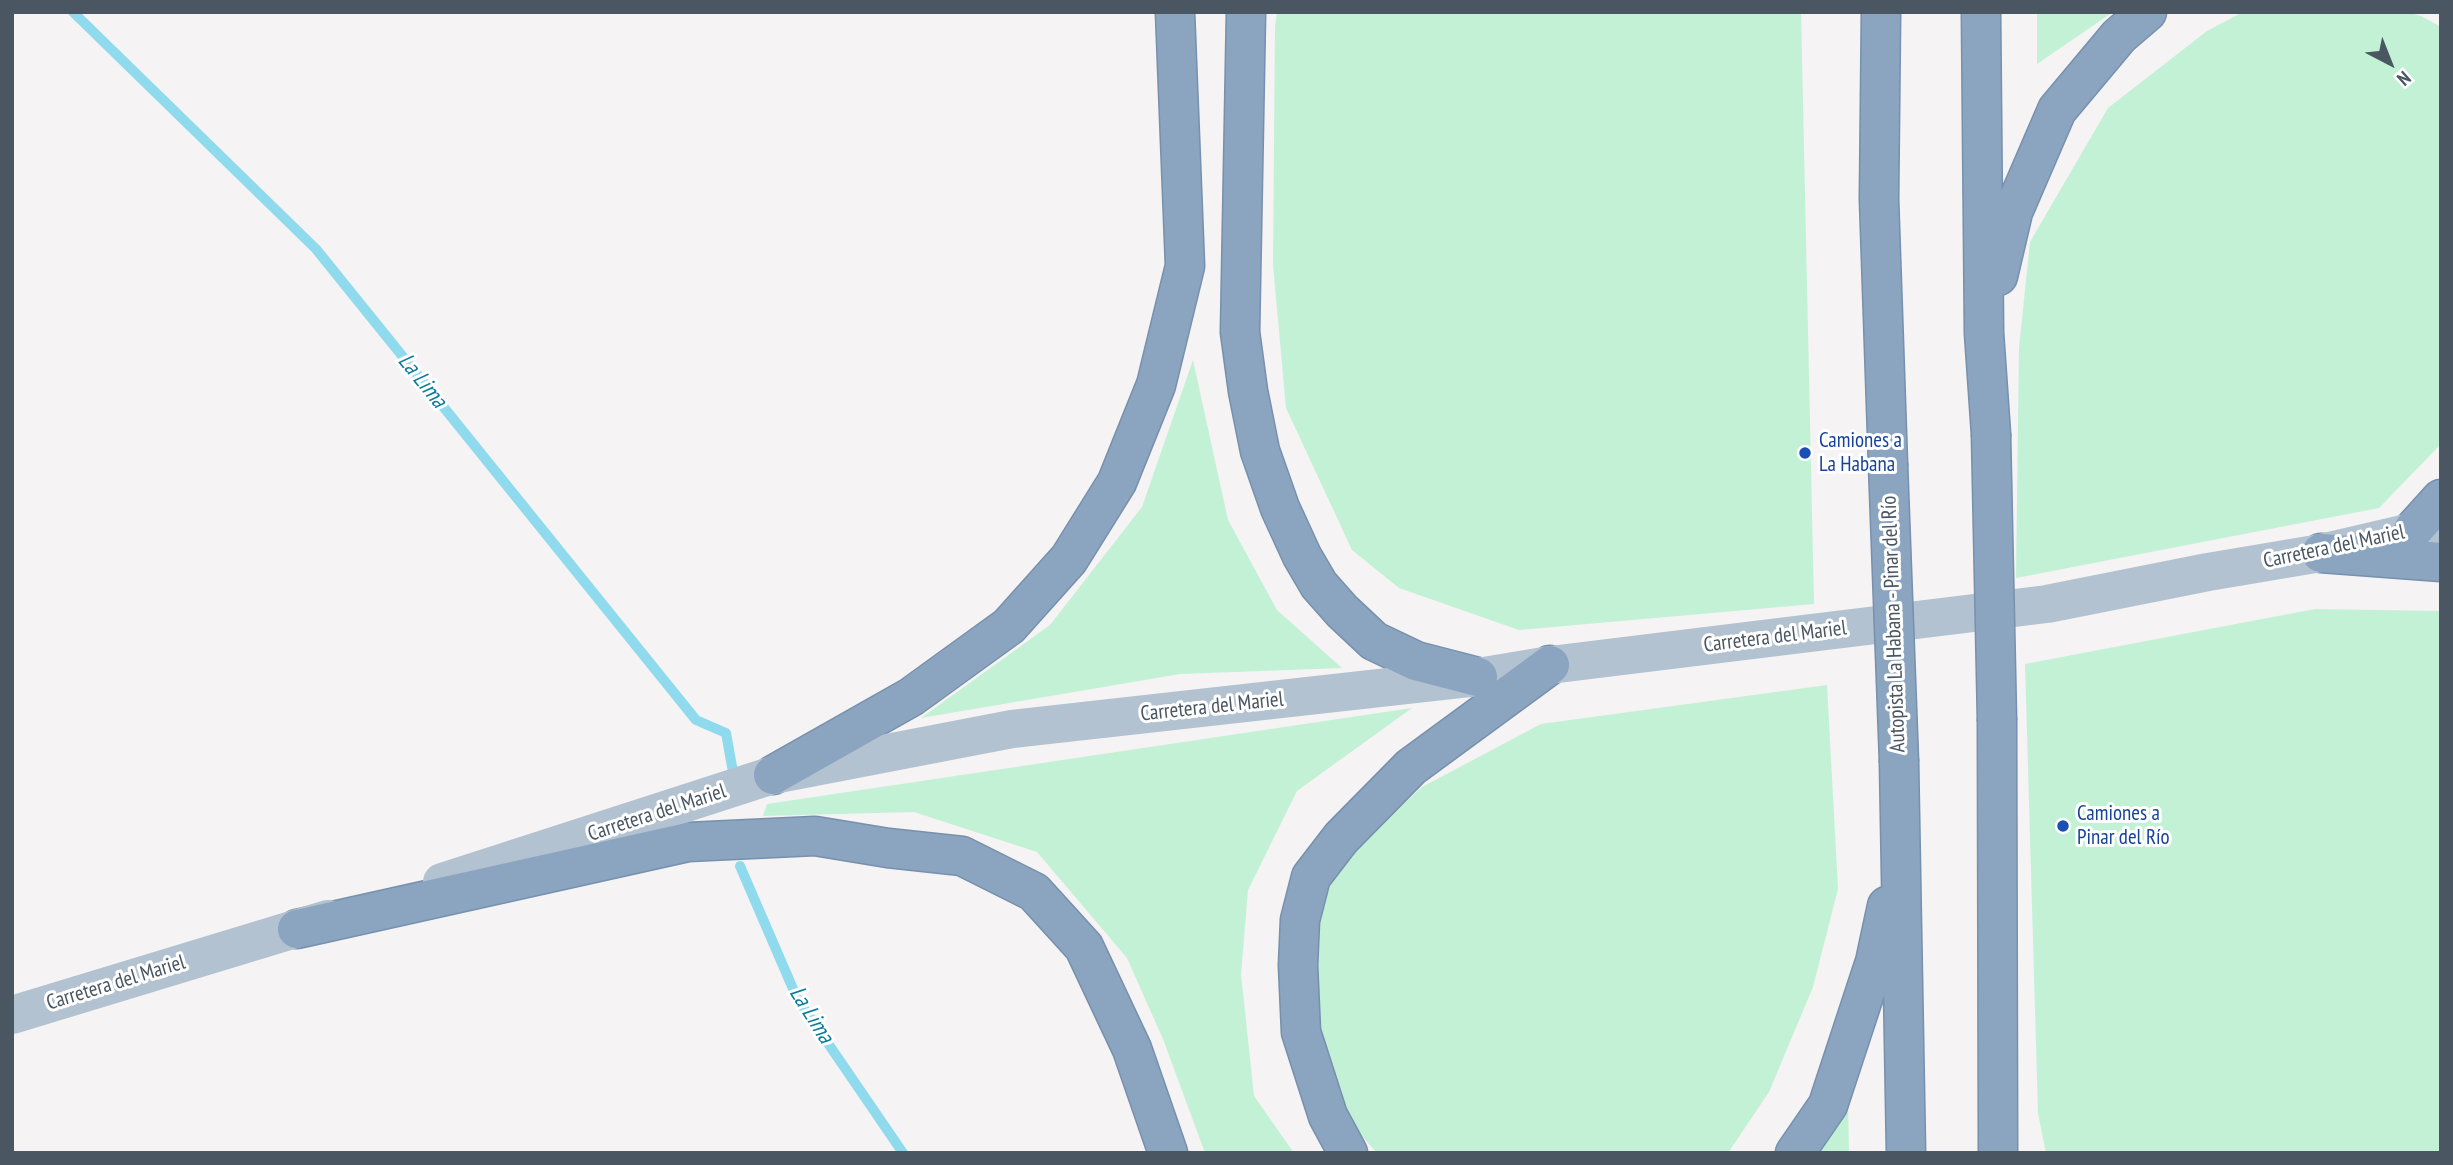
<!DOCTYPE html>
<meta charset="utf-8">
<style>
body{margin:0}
#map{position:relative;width:2453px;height:1165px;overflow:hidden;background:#f5f3f3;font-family:"PT Sans Narrow",sans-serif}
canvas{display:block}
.frame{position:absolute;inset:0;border:14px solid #4a5661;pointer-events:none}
.north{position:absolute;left:2355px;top:28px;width:70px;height:70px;-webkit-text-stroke:5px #fff;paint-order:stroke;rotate:138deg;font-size:19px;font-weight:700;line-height:28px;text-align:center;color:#4a5661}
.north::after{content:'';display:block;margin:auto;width:24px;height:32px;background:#4a5661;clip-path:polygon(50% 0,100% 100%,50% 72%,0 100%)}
</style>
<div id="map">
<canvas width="2453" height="1165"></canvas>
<div class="frame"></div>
<div class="north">N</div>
</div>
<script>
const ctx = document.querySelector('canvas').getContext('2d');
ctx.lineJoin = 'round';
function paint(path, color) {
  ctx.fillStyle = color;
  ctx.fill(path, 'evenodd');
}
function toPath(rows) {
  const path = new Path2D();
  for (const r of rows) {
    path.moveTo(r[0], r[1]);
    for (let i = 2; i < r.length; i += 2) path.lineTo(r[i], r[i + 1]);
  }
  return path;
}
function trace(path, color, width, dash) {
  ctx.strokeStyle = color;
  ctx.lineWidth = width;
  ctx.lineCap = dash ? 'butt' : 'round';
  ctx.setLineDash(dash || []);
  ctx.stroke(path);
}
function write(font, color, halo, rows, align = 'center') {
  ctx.font = font + ' "PT Sans Narrow",sans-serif';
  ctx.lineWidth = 6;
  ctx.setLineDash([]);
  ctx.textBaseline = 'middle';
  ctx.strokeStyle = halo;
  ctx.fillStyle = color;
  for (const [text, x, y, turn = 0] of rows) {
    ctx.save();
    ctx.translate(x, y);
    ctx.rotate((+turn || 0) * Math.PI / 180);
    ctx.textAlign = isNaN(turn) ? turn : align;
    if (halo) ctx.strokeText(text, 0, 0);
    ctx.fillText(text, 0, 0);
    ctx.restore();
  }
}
paint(toPath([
 [1277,12,1801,12,1814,604,1519,630,1399,588,1352,550,1286,408,1273,265,1275,26],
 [2037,12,2113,12,2037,64],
 [2243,12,2406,12,2421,16,2441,27,2441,444,2379,508,2016,578,2019,348,2030,242,2108,108,2207,31],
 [1193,360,1228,520,1277,610,1342,668,1180,674,921,718,1050,625,1142,507],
 [2315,609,2441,611,2441,1153,2046,1153,2038,1113,2025,664],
 [1827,685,1838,889,1813,987,1769,1092,1728,1153,1377,1153,1344,1116,1305,980,1322,879,1422,787,1541,724],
 [1412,708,1297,791,1248,890,1241,974,1254,1096,1294,1153,1205,1153,1163,1039,1127,958,1037,852,914,812,763,816,767,804],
 [1848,1100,1849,1153,1802,1153]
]), '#c3f1d5');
trace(toPath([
 [73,12,316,249,696,720,726,733,733,772],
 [740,866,797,998,903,1153]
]), '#90daee', 10);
const highway = toPath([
 [1246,12,1240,332,1248,391,1260,451,1280,508,1302,556,1319,585,1342,611,1374,641,1416,661,1478,677],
 [1881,12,1879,199,1888,464],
 [1981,12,1984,333,1991,434],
 [1998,276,2013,212,2057,110,2119,36,2147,12],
 [2413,530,2441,499],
 [2321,553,2441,562],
 [1997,721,1998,1153],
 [1899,762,1906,1153],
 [773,775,911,697,1009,626,1069,559,1117,482,1156,385,1185,266,1175,12],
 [297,929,688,842,815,836,888,848,962,856,1034,892,1084,947,1132,1049,1168,1153],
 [1348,1153,1328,1116,1301,1032,1298,965,1300,920,1311,877,1341,838,1411,767,1550,665],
 [1795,1153,1828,1105,1875,962,1887,906]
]);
trace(highway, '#7690ad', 41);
trace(toPath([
 [442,882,773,775,1012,729,1478,677,1550,665,2047,604,2208,572,2321,553,2441,525],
 [12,1015,328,919]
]), '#b3c2d1', 38);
trace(highway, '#8ba5c1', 38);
const highwayBridge = toPath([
 [1991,434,1997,721],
 [1888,464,1899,762]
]);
trace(highwayBridge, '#7690ad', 41, []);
trace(highwayBridge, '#8ba5c1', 38);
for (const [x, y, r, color] of [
 [1805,453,7,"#1a4fb4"],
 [2063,826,7,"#1a4fb4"]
]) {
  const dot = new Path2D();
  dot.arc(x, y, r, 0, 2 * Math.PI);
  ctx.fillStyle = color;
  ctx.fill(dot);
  trace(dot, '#fff', 2.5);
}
write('21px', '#164399', '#fff', [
 ["Camiones a",1819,441],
 ["La Habana",1819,465],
 ["Camiones a",2077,814],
 ["Pinar del Río",2077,838]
], 'left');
write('21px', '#4a5661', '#fff', [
 ["Carretera del Mariel",2334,547,-12],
 ["Autopista La Habana - Pinar del Río",1894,624,-92],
 ["Carretera del Mariel",1775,637,-7],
 ["Carretera del Mariel",1212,707,-6],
 ["Carretera del Mariel",657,813,-18],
 ["Carretera del Mariel",116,983,-17]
]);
write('italic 23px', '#0c7c9b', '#fff', [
 ["La Lima",422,381,51],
 ["La Lima",811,1015,58]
]);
</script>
